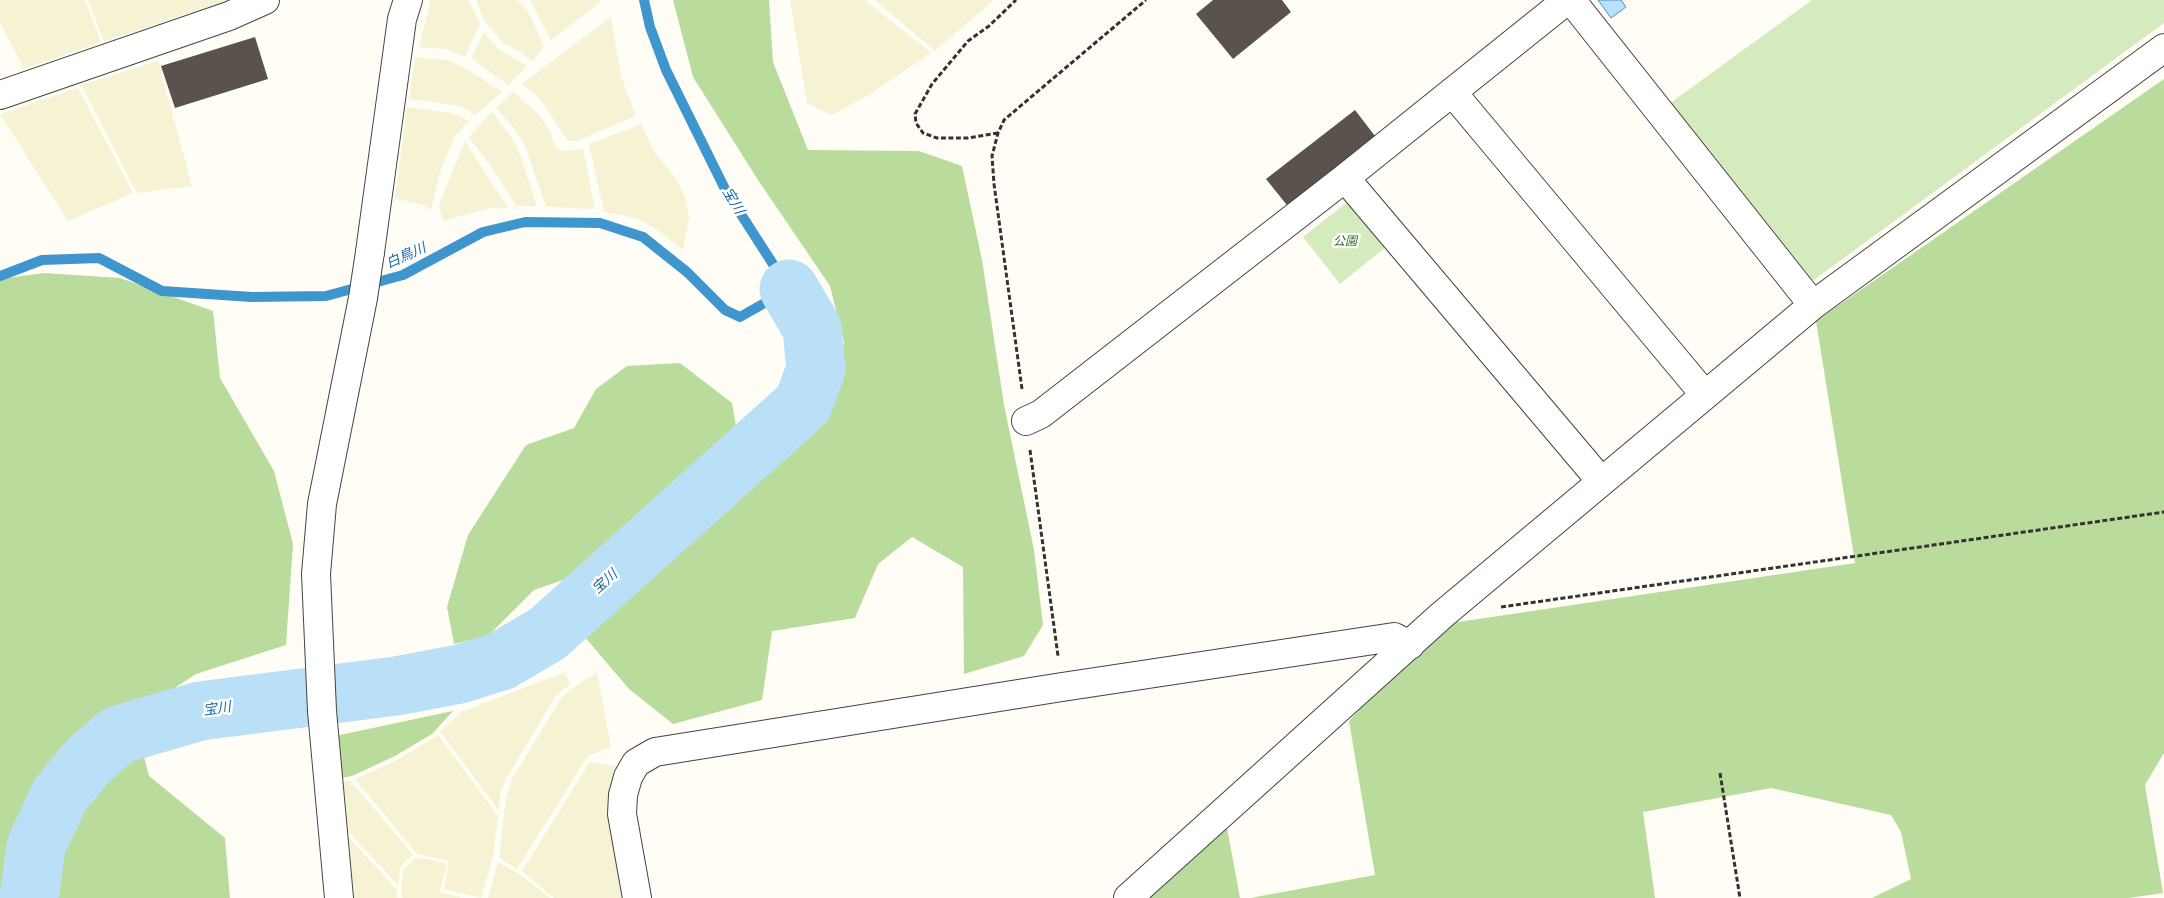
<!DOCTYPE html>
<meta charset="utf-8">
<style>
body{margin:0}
canvas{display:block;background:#fffdf5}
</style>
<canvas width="2164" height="898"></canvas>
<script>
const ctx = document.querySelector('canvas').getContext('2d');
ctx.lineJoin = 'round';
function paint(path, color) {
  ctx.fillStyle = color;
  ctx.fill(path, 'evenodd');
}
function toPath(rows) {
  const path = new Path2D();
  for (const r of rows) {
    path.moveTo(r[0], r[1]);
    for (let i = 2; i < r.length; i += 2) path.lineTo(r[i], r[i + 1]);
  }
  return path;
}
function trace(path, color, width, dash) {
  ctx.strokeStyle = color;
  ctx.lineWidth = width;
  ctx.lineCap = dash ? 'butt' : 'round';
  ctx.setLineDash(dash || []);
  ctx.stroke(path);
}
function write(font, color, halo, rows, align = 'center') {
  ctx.font = font + ' "Noto Serif","Noto Sans JP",serif';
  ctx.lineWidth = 5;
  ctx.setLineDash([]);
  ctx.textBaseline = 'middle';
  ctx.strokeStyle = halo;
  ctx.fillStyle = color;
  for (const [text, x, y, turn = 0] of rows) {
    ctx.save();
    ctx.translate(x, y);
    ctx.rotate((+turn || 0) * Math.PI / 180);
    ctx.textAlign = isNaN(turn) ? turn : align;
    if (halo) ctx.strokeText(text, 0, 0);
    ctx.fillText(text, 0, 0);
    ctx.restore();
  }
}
paint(toPath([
 [0,0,85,0,101,42,24,69,0,23],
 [88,0,230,0,104,41],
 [431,0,469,0,480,24,465,57,447,49,419,47],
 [476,0,517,0,528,11,544,46,532,61,519,51,503,43,484,20],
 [530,0,600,0,601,2,551,40],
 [790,0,865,0,931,53,869,95,831,115,807,103],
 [875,0,994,0,935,51],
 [611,17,621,76,636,116,576,141,568,141,547,109,536,95,522,84],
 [484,32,498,49,528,66,508,85,471,58],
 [415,57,447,60,467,69,502,92,475,115,461,106,409,99],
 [158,61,192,186,137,193,81,85],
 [78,88,133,193,68,221,0,114],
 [513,92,538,114,550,131,555,146,563,151,583,149,595,209,546,207,526,148,514,128,496,108],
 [407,107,452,113,469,121,455,136,440,172,431,210,424,205,395,198],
 [492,111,517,146,537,206,516,206,494,171,469,137],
 [642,124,653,150,678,181,687,203,689,218,683,250,656,229,635,218,604,212,589,144],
 [465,141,508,208,490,208,443,221,439,204],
 [565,672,570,684,555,697,506,779,500,795,499,811,440,731,461,712],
 [597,673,611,747,588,756,517,869,499,858,506,798,513,777,562,697,578,684],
 [438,735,498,816,493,856,481,898,444,889,449,861,417,854,355,779,397,760],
 [590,762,621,767,625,898,554,898,522,871],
 [350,780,413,855,401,866,398,885,341,824,338,782],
 [342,830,397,890,397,898,349,898],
 [415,858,429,859,447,864,440,892,462,898,402,898,401,882,404,869],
 [498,862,519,874,550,898,488,898]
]), '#f6f3d4');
paint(toPath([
 [1812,0,2164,0,2164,23,1814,280,1803,278,1669,104],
 [1350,200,1387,246,1340,284,1303,237]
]), '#d5ebbd');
paint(toPath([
 [673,0,769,0,773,62,808,150,919,151,962,166,982,260,1004,405,1034,550,1043,625,1024,656,964,674,963,567,912,537,878,564,855,618,772,631,762,700,673,724,629,689,584,636,563,580,534,590,488,636,454,644,447,607,468,535,526,445,574,428,596,389,627,366,680,363,732,403,738,437,776,458,818,416,844,342,830,286,758,180,693,77],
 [2164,79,2164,753,2145,785,2163,893,2129,898,1872,898,1911,879,1901,832,1891,815,1771,788,1643,812,1655,898,1250,898,1375,875,1349,721,1438,625,1855,563,1816,321],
 [44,273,120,278,213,311,220,378,274,471,293,544,286,645,196,674,133,715,149,776,225,838,230,898,0,898,0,279],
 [453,711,432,734,395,756,352,776,337,779,335,736],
 [1227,828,1240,898,1147,898]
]), '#b9dc9c');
const water = toPath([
 [1598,0,1621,0,1626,7,1611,18,1598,0]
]);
paint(water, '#b9e0f7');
trace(water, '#3f96cf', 1);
trace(toPath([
 [0,276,42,260,99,258,162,291,252,297,326,296,403,275,483,232,525,222,600,223,643,237,687,272,725,310,740,317,789,289,726,191,666,70,650,27,644,0]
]), '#3f96cf', 10);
trace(toPath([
 [29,898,36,846,60,795,88,761,118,735,200,711,396,686,460,674,501,661,547,634,803,404,816,369,812,328,789,289]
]), '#b9e0f7', 59);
paint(toPath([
 [1213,0,1282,0,1291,12,1233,59,1196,14],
 [255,37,268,79,175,108,161,66],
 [1355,110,1382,145,1294,214,1266,179]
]), '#5a524d');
const minor = toPath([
 [1571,0,1813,305],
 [1452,92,1705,395],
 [0,95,229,16,265,0],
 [1345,178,1601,481],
 [370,252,402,19,408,0],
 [1026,421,1041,414,1345,178,1567,0],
 [637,898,622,814,623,795,628,777,636,763,655,752,1062,687,1394,637,1410,645],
 [1128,898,1442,615,1813,305,2164,48]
]);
const tertiary = toPath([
 [339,898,322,711,316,574,322,504,363,298,370,252]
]);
trace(minor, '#444', 30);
trace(tertiary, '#444', 30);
trace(toPath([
 [998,133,968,138,937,138,923,133,916,123,915,114,932,84,968,41,989,26,1016,0],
 [1022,389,994,184,992,156,998,133,1004,120,1024,103,1146,0],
 [1030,450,1058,656],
 [1501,607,2164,512],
 [1720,773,1740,898]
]), '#333', 3, [5, 2.5]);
trace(minor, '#fff', 28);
trace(tertiary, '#fff', 28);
write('italic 12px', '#2f6b1f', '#fff', [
 ["公園",1345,242]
]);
write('italic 14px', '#1768a6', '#fff', [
 ["宝川",733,201,59],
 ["白鳥川",406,256,-24],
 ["宝川",605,582,-42],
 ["宝川",217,709,-8]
]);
</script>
